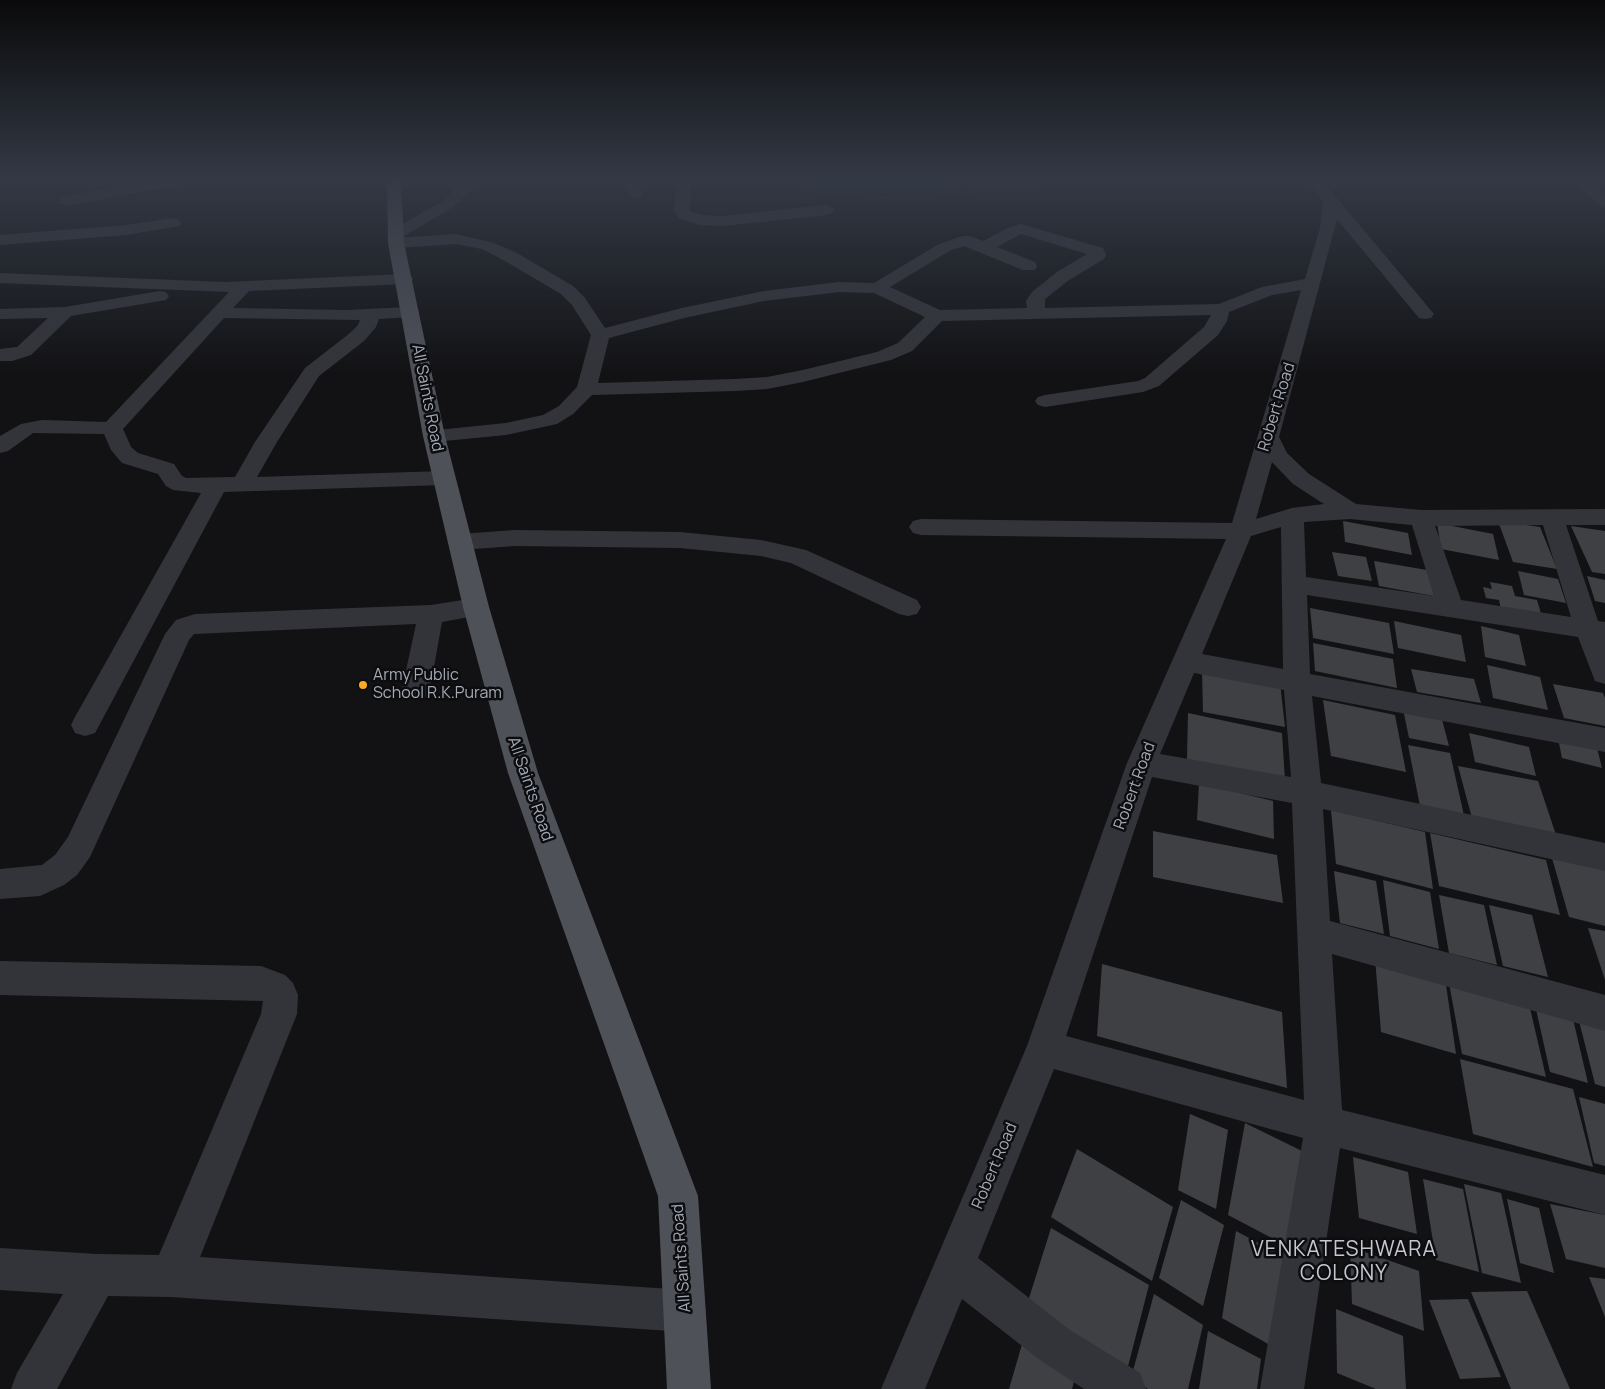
<!DOCTYPE html>
<style>
body{margin:0}
canvas{display:block;background:#121214}
</style>
<canvas width="1605" height="1389"></canvas>
<script>
const ctx = document.querySelector('canvas').getContext('2d');
ctx.lineJoin = 'round';
function paint(path, color) {
  ctx.fillStyle = color;
  ctx.fill(path, 'evenodd');
}
function toPath(rows) {
  const path = new Path2D();
  for (const r of rows) {
    path.moveTo(r[0], r[1]);
    for (let i = 2; i < r.length; i += 2) path.lineTo(r[i], r[i + 1]);
  }
  return path;
}
function trace(path, color, width, dash) {
  ctx.strokeStyle = color;
  ctx.lineWidth = width;
  ctx.lineCap = dash ? 'butt' : 'round';
  ctx.setLineDash(dash || []);
  ctx.stroke(path);
}
function write(font, color, halo, rows, align = 'center') {
  ctx.font = font + ' Manrope,sans-serif';
  ctx.lineWidth = 5;
  ctx.setLineDash([]);
  ctx.textBaseline = 'middle';
  ctx.strokeStyle = halo;
  ctx.fillStyle = color;
  for (const [text, x, y, turn = 0] of rows) {
    ctx.save();
    ctx.translate(x, y);
    ctx.rotate((+turn || 0) * Math.PI / 180);
    ctx.textAlign = isNaN(turn) ? turn : align;
    if (halo) ctx.strokeText(text, 0, 0);
    ctx.fillText(text, 0, 0);
    ctx.restore();
  }
}
paint(toPath([
 [797,179,1045,179,1025,185,833,197,809,190]
]), '#1a221b');
paint(toPath([
 [1343,521,1408,533,1412,555,1345,542],
 [1498,521,1540,527,1557,569,1513,562],
 [1437,523,1493,534,1499,560,1441,549],
 [1571,526,1605,531,1605,574,1592,572],
 [1332,552,1366,557,1372,581,1338,576],
 [1374,561,1427,570,1434,596,1379,586],
 [1518,571,1558,579,1566,603,1524,595],
 [1587,576,1605,580,1605,603,1595,601],
 [1490,582,1512,586,1515,596,1537,600,1542,617,1501,610,1499,600,1486,598,1483,587,1492,589],
 [1310,608,1389,623,1394,654,1313,638],
 [1394,621,1461,635,1466,662,1398,648],
 [1481,626,1519,635,1526,666,1485,657],
 [1313,643,1393,659,1397,688,1315,671],
 [1487,665,1540,677,1548,710,1493,698],
 [1202,669,1280,683,1285,727,1203,712],
 [1411,669,1474,679,1481,703,1417,692],
 [1553,684,1603,693,1605,698,1605,726,1564,718],
 [1323,700,1395,715,1406,772,1331,756],
 [1402,704,1440,712,1449,746,1409,738],
 [1188,713,1282,733,1285,781,1187,759],
 [1469,733,1529,747,1536,776,1475,762],
 [1558,738,1597,748,1602,768,1562,758],
 [1408,745,1450,753,1465,820,1421,811],
 [1458,766,1538,781,1556,835,1472,818],
 [1199,783,1273,801,1274,839,1197,820],
 [1331,810,1425,832,1433,889,1336,864],
 [1153,831,1277,855,1283,903,1153,877],
 [1430,833,1546,860,1560,915,1439,886],
 [1552,858,1605,870,1605,926,1569,917],
 [1334,871,1376,881,1384,934,1340,923],
 [1383,880,1430,892,1439,949,1390,936],
 [1439,895,1484,905,1497,965,1449,953],
 [1489,905,1532,915,1548,977,1503,966],
 [1588,928,1605,931,1605,980],
 [1375,958,1445,978,1456,1054,1381,1032],
 [1102,964,1282,1012,1287,1088,1097,1036],
 [1449,983,1529,1004,1546,1077,1462,1054],
 [1536,1009,1573,1019,1588,1083,1550,1072],
 [1578,1017,1605,1024,1605,1087,1595,1084],
 [1460,1059,1573,1089,1593,1167,1473,1134],
 [1579,1097,1605,1104,1605,1166,1594,1163],
 [1190,1114,1228,1130,1216,1209,1178,1190],
 [1245,1123,1302,1151,1289,1247,1228,1215],
 [1077,1149,1173,1207,1152,1281,1051,1217],
 [1353,1157,1408,1172,1417,1234,1359,1218],
 [1423,1179,1463,1189,1479,1272,1436,1260],
 [1464,1184,1501,1193,1521,1283,1482,1273],
 [1507,1199,1539,1208,1554,1273,1520,1263],
 [1181,1200,1224,1225,1203,1306,1159,1278],
 [1550,1204,1605,1215,1605,1268,1566,1259],
 [1051,1228,1149,1285,1126,1374,1025,1311],
 [1236,1231,1283,1256,1270,1345,1222,1318],
 [1350,1247,1419,1271,1424,1331,1352,1304],
 [1589,1277,1605,1279,1605,1317],
 [1527,1291,1570,1389,1511,1389,1471,1292],
 [1154,1294,1203,1325,1188,1389,1148,1389,1131,1378],
 [1468,1299,1501,1377,1460,1379,1429,1300],
 [1336,1309,1403,1336,1406,1389,1376,1389,1337,1373],
 [1208,1331,1261,1359,1257,1389,1199,1389],
 [1025,1334,1078,1366,1072,1389,1009,1389]
]), '#3e4044');
trace(toPath([
 [793,179,809,190,820,193],
 [838,198,851,200,1033,189,1063,179]
]), '#393b40', 2, [1, 2.5]);
paint(toPath([
 [164,179,197,179,195,182,190,183,66,206,61,204,58,201,61,198,66,196,164,179],
 [465,179,479,179,475,187,453,207,404,236,392,236,390,233,392,230,443,201,465,179],
 [623,179,637,179,643,194,640,197,630,197,623,179],
 [677,179,691,179,690,211,701,215,722,216,827,205,832,207,835,210,832,213,827,215,722,226,699,225,679,218,674,211,677,179],
 [1306,179,1321,179,1434,314,1431,318,1425,319,1419,318,1337,219,1279,437,1287,453,1309,474,1356,504,1421,510,1605,509,1605,525,1566,525,1598,621,1605,622,1605,684,1595,681,1578,637,1307,595,1310,674,1605,728,1605,752,1312,696,1321,783,1605,843,1605,871,1323,809,1330,921,1605,995,1605,1031,1332,954,1342,1110,1605,1175,1605,1215,1340,1148,1304,1389,1260,1389,1303,1138,1054,1069,978,1258,1070,1330,1140,1373,1146,1389,1084,1389,1040,1360,962,1299,925,1389,881,1389,1027,1046,1127,763,1226,539,921,535,913,533,909,527,913,521,921,519,1232,523,1301,290,1272,295,1229,312,1227,321,1218,335,1159,386,1143,392,1045,407,1038,405,1035,401,1038,397,1045,395,1138,381,1145,378,1204,327,1211,315,942,321,912,351,891,360,803,382,767,389,735,391,592,395,573,414,557,424,506,435,434,442,427,441,423,436,427,431,506,423,543,415,559,406,577,387,591,335,572,305,561,294,505,261,482,249,456,244,396,248,390,246,388,243,390,240,396,238,456,234,494,243,517,253,573,286,585,298,605,328,682,308,764,291,839,282,874,283,939,244,963,236,970,236,983,241,1010,227,1021,224,1103,248,1106,255,1104,259,1069,280,1045,299,1045,308,1219,304,1262,287,1305,279,1320,228,1323,202,1306,179],
 [1021,234,1087,254,1057,272,1032,292,1026,301,1027,308,940,310,890,287,951,250,964,246,1023,270,1035,270,1037,266,1035,262,997,247,1021,234],
 [839,292,874,293,925,317,898,343,877,352,803,370,767,377,735,379,598,383,609,338,684,318,764,301,839,292],
 [1272,462,1293,484,1324,504,1292,508,1256,519,1272,462],
 [1350,519,1412,525,1434,596,1306,577,1304,522,1350,519],
 [1543,525,1571,617,1461,600,1435,526,1543,525],
 [1281,527,1283,669,1202,654,1251,536,1281,527],
 [1194,673,1284,690,1291,777,1160,754,1194,673],
 [1152,777,1292,803,1304,1100,1066,1036,1152,777],
 [1570,179,1586,179,1605,194,1605,207,1600,205,1570,179],
 [173,218,179,220,181,223,179,226,126,235,0,245,0,235,126,225,173,218],
 [0,273,225,282,404,274,410,275,413,279,410,283,404,284,249,291,233,308,346,310,410,307,416,308,419,312,416,316,410,317,379,319,376,327,364,341,319,376,277,442,257,477,444,471,452,473,455,478,452,483,444,485,224,492,95,733,85,736,75,733,71,725,75,717,201,493,173,490,166,486,158,474,122,463,111,450,104,434,33,433,8,451,0,453,0,436,21,424,42,420,106,422,229,292,0,283,0,273],
 [224,318,360,320,358,325,350,333,305,368,255,442,235,477,186,478,182,476,174,464,138,453,131,447,123,429,224,318],
 [160,291,166,292,169,296,166,300,71,316,31,355,12,361,0,361,0,349,17,347,48,318,0,319,0,309,65,307,160,291],
 [515,530,680,532,761,540,806,550,917,600,921,607,917,614,908,616,899,614,791,563,761,556,680,548,515,546,460,550,452,548,448,542,452,536,460,534,515,530],
 [476,598,485,600,489,607,485,614,442,622,430,689,426,697,416,700,406,697,402,689,416,624,194,634,189,640,90,857,77,875,64,885,40,896,0,899,0,869,42,865,55,855,68,837,165,634,176,620,195,614,431,605,476,598],
 [0,961,261,966,285,975,293,983,298,995,297,1014,200,1257,685,1290,700,1296,706,1311,700,1326,685,1332,171,1297,108,1296,57,1389,11,1389,17,1373,63,1294,0,1290,0,1248,97,1254,159,1255,261,1014,263,1001,0,995,0,961]
]), '#333439');
paint(toPath([
 [387,179,401,179,404,243,445,436,489,607,538,773,698,1196,711,1389,667,1389,658,1196,508,773,463,607,423,436,388,243,387,179]
]), '#4f5159');
const sky = ctx.createLinearGradient(0, 0, 0, 374);
sky.addColorStop(0, '#0a0a0b');
sky.addColorStop(0.48, '#333945');
sky.addColorStop(1, '#33394500');
ctx.fillStyle = sky;
ctx.fillRect(0, 0, 1605, 374);
for (const [x, y, r, color] of [
 [363,685,5,"#fda821"]
]) {
  const dot = new Path2D();
  dot.arc(x, y, r, 0, 2 * Math.PI);
  ctx.fillStyle = color;
  ctx.fill(dot);
  trace(dot, '#0d0d0f', 2);
}
write('16px', '#a3aab6', '#0d0d0f', [
 ["All Saints Road",427,398,79],
 ["Robert Road",1277,407,-73],
 ["Robert Road",1135,786,-70],
 ["All Saints Road",530,789,71],
 ["Robert Road",995,1166,-67],
 ["All Saints Road",682,1258,-94]
]);
write('16px', '#a3aab6', '#0d0d0f', [
 ["Army Public",373,676],
 ["School R.K.Puram",373,694]
], 'left');
ctx.letterSpacing = '1px';
write('21px', '#c4c8d1', '#0d0d0f', [
 ["VENKATESHWARA",1344,1250],
 ["COLONY",1344,1274]
]);
ctx.letterSpacing = '0px';
</script>
